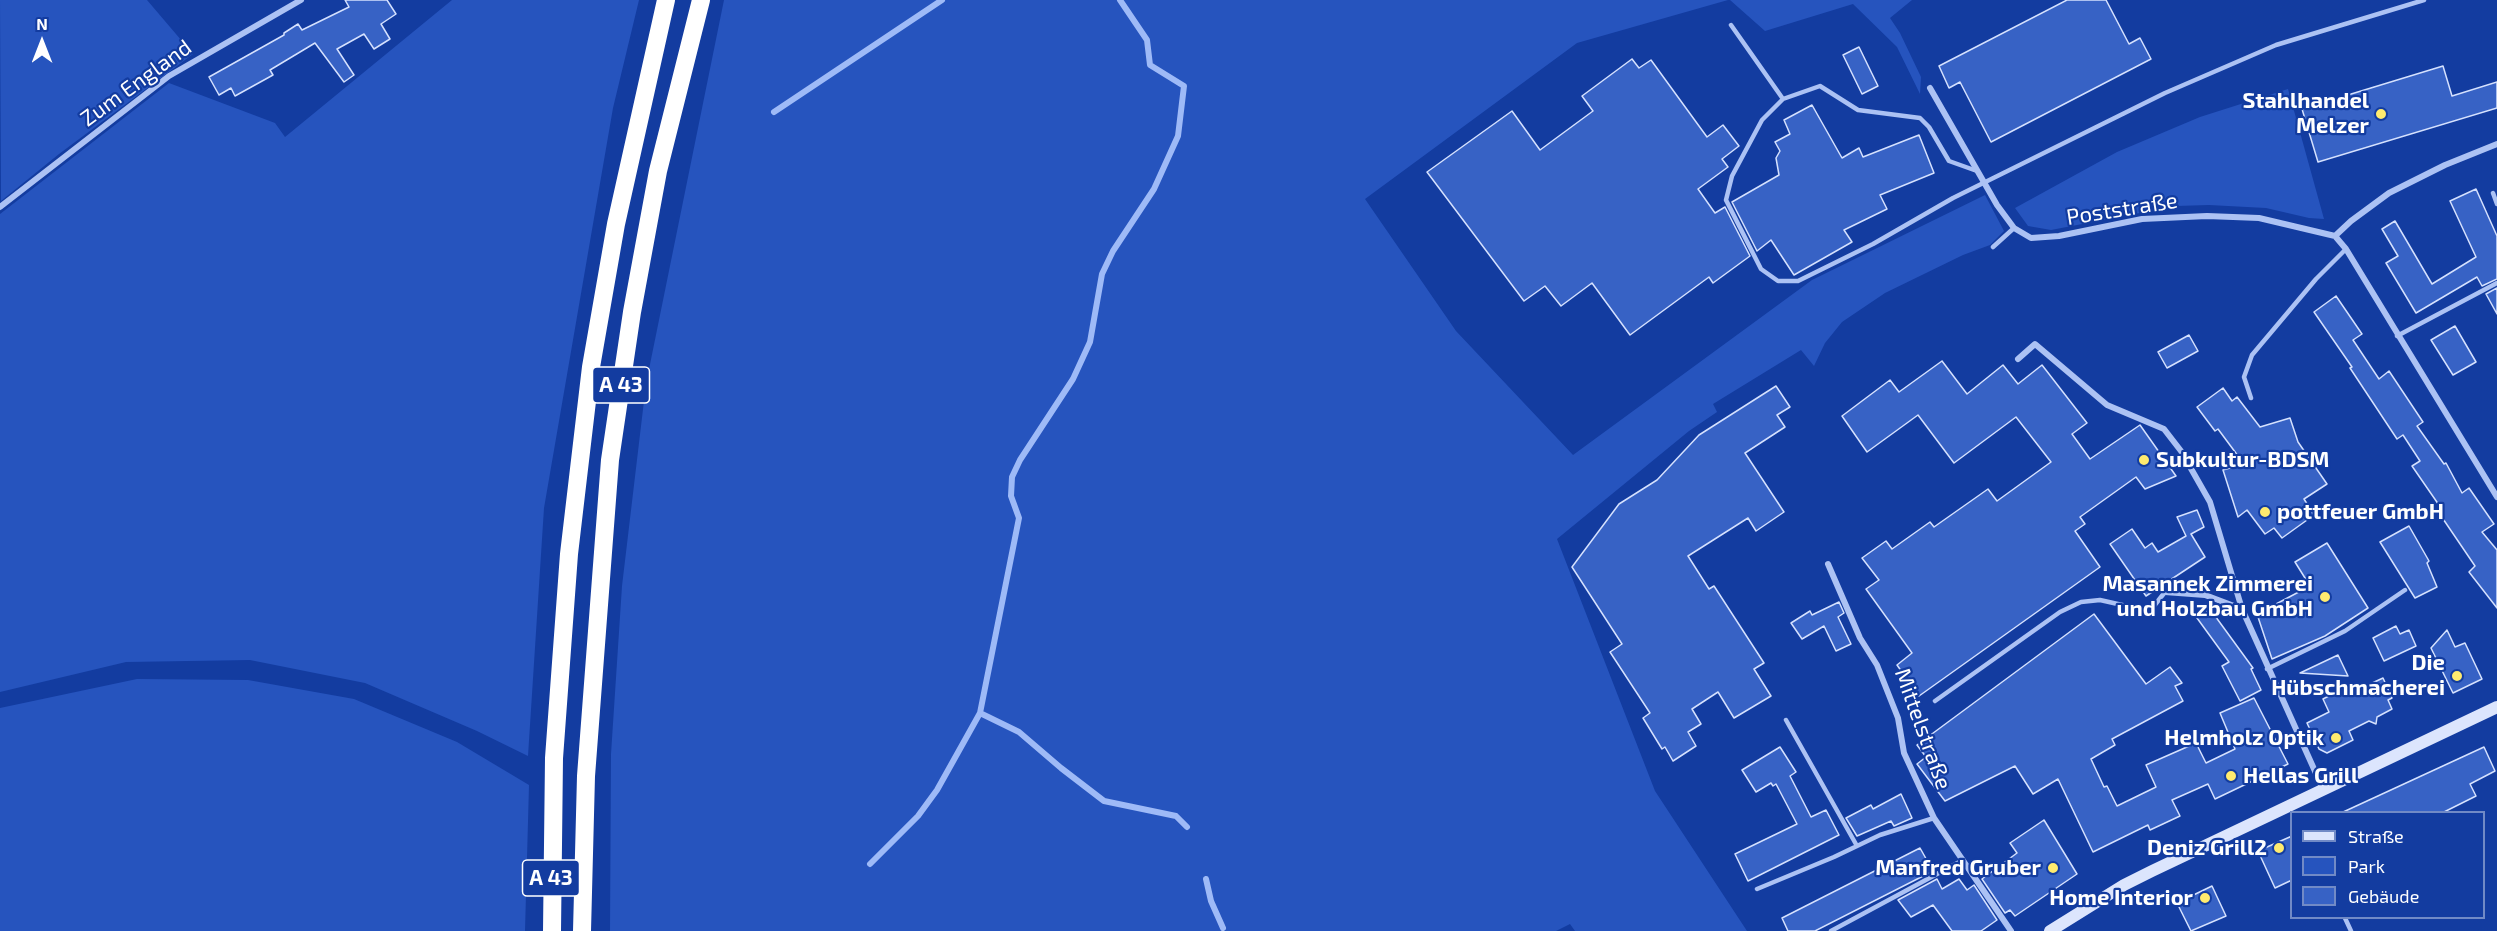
<!DOCTYPE html>
<meta charset="utf-8">
<style>
body{margin:0}
#map{position:relative;width:2497px;height:931px;overflow:hidden;background:#133ca0;font-family:"Exo 2",sans-serif}
canvas{display:block}
.legend{position:absolute;left:2290px;top:811px;width:195px;height:108px;box-sizing:border-box;background:#133ca0;border:2px solid #718ac6;margin:0;padding:8px 10px;list-style:none;font-size:18px;color:#fff}
.legend li{display:flex;align-items:center;gap:12px;height:30px}
.legend b{width:30px;border:2px solid #718ac6}
.north{position:absolute;left:12px;top:12px;width:60px;height:60px;-webkit-text-stroke:4px #133ca0;paint-order:stroke;rotate:0deg;font-size:16px;font-weight:700;line-height:24px;text-align:center;color:#fff}
.north::after{content:'';display:block;margin:auto;width:21px;height:27px;background:#fff;clip-path:polygon(50% 0,100% 100%,50% 72%,0 100%)}
</style>
<div id="map">
<canvas width="2497" height="931"></canvas>
<ul class="legend">
<li><b style="height:8px;background:#dce5fd"></b>Straße</li>
<li><b style="height:16px;background:#2654be"></b>Park</li>
<li><b style="height:16px;background:#3762c5"></b>Gebäude</li>
</ul>
<div class="north">N</div>
</div>
<script>
const ctx = document.querySelector('canvas').getContext('2d');
ctx.lineJoin = 'round';
function paint(path, color) {
  ctx.fillStyle = color;
  ctx.fill(path, 'evenodd');
}
function toPath(rows) {
  const path = new Path2D();
  for (const r of rows) {
    path.moveTo(r[0], r[1]);
    for (let i = 2; i < r.length; i += 2) path.lineTo(r[i], r[i + 1]);
  }
  return path;
}
function trace(path, color, width, dash) {
  ctx.strokeStyle = color;
  ctx.lineWidth = width;
  ctx.lineCap = dash ? 'butt' : 'round';
  ctx.setLineDash(dash || []);
  ctx.stroke(path);
}
function write(font, color, halo, rows, align = 'center') {
  ctx.font = font + ' "Exo 2",sans-serif';
  ctx.lineWidth = 4.5;
  ctx.setLineDash([]);
  ctx.textBaseline = 'middle';
  ctx.strokeStyle = halo;
  ctx.fillStyle = color;
  for (const [text, x, y, turn = 0] of rows) {
    ctx.save();
    ctx.translate(x, y);
    ctx.rotate((+turn || 0) * Math.PI / 180);
    ctx.textAlign = isNaN(turn) ? turn : align;
    if (halo) ctx.strokeText(text, 0, 0);
    ctx.fillText(text, 0, 0);
    ctx.restore();
  }
}
paint(toPath([
 [0,0,147,0,193,54,59,154,1,201],
 [452,0,639,0,613,108,544,508,528,756,477,731,365,683,250,660,126,662,0,692,0,214,169,83,275,123,285,137],
 [724,0,1728,0,1577,43,1365,199,1456,331,1573,455,1812,280,1985,195,2004,231,1990,245,1963,255,1885,293,1842,322,1825,343,1814,366,1801,350,1713,404,1717,412,1689,431,1557,539,1655,791,1747,931,1575,931,1570,924,1556,931,610,931,611,754,622,586,646,384],
 [1730,0,1912,0,1890,18,1900,33,1921,77,1920,94,1897,47,1853,4,1765,31],
 [2288,89,2324,219,2309,218,2266,208,2209,205,2176,206,2051,230,2028,226,2015,208,2117,152,2200,117],
 [137,679,248,680,354,699,457,742,529,785,525,931,0,931,0,708]
]), '#2654be');
trace(toPath([
 [774,112,942,0],
 [980,713,1019,732,1061,768,1104,801,1176,816,1187,827],
 [870,864,918,816,937,790,980,713,1019,518,1011,496,1012,477,1020,460,1073,379,1090,342,1102,274,1113,251,1154,189,1178,136,1184,86,1150,65,1147,40,1120,0],
 [1206,879,1211,901,1223,928]
]), '#9ebaf7', 6);
const building = toPath([
 [345,0,387,0,396,14,381,24,390,39,374,49,364,34,337,49,354,75,344,82,315,43,270,70,273,75,235,96,231,88,219,95,209,77,284,35,284,33,298,24,302,30,349,7,345,0],
 [2067,0,2106,0,2129,44,2140,38,2151,59,1991,142,1960,82,1949,88,1939,66,2067,0],
 [1859,47,1878,86,1862,94,1843,55,1859,47],
 [1632,59,1639,68,1651,60,1707,137,1723,125,1739,146,1722,159,1728,167,1698,189,1715,213,1725,207,1750,256,1713,283,1709,277,1630,335,1592,283,1561,306,1545,286,1524,301,1427,172,1512,111,1540,150,1593,111,1582,96,1632,59],
 [2443,66,2452,96,2497,82,2497,108,2318,162,2302,109,2443,66],
 [1812,105,1842,158,1859,148,1863,157,1919,135,1934,173,1880,195,1887,209,1844,230,1852,242,1794,275,1771,240,1757,251,1732,202,1779,175,1776,158,1780,151,1775,142,1790,134,1784,120,1812,105],
 [2476,189,2497,236,2497,279,2482,286,2477,277,2416,313,2386,263,2398,256,2382,229,2395,221,2432,284,2476,257,2450,201,2476,189],
 [2497,288,2497,314,2486,294,2497,288],
 [2336,296,2362,334,2353,340,2379,379,2389,371,2423,422,2417,426,2444,464,2446,463,2462,493,2469,488,2494,524,2482,532,2497,550,2497,608,2469,572,2475,566,2437,510,2441,508,2412,466,2420,461,2403,435,2397,439,2350,368,2352,367,2314,312,2336,296],
 [2455,326,2476,362,2453,375,2431,340,2455,326],
 [2189,335,2198,351,2167,368,2158,352,2189,335],
 [1942,361,1967,394,2003,365,2018,384,2042,365,2087,423,2072,434,2090,459,2140,425,2176,476,2145,489,2136,477,2080,517,2085,524,2075,531,2100,567,1919,696,1897,665,1912,653,1866,589,1879,580,1862,558,1886,541,1892,549,1930,522,1934,527,1988,489,1997,501,2051,462,2016,417,1954,463,1918,415,1867,452,1842,416,1890,380,1899,392,1942,361],
 [1776,386,1790,407,1777,415,1785,427,1745,453,1784,512,1756,531,1748,518,1688,556,1709,589,1714,586,1764,663,1754,669,1771,696,1734,718,1718,692,1692,709,1701,724,1688,732,1696,746,1673,761,1665,747,1662,749,1643,718,1650,713,1610,652,1622,644,1572,567,1619,504,1657,480,1699,435,1776,386],
 [2223,388,2232,401,2237,397,2260,427,2290,418,2298,442,2327,484,2304,499,2314,515,2282,538,2274,528,2265,534,2247,510,2238,517,2223,470,2244,464,2218,429,2215,431,2197,407,2223,388],
 [2197,510,2204,527,2191,534,2205,557,2146,596,2110,544,2132,529,2145,548,2152,543,2158,552,2186,536,2177,517,2197,510],
 [2409,526,2429,561,2427,563,2437,587,2415,598,2380,542,2409,526],
 [2327,543,2368,608,2325,636,2272,659,2258,617,2263,615,2261,612,2310,586,2295,562,2327,543],
 [1839,602,1844,613,1838,617,1851,644,1836,651,1824,626,1802,639,1791,623,1810,611,1812,615,1839,602],
 [2210,609,2253,668,2251,669,2261,690,2240,701,2222,666,2229,662,2197,618,2210,609],
 [2094,614,2146,684,2170,667,2182,683,2175,686,2183,701,2112,739,2115,745,2091,759,2104,787,2107,786,2117,806,2156,787,2146,765,2196,743,2206,763,2235,749,2220,713,2254,698,2288,764,2215,799,2208,784,2172,800,2180,816,2150,830,2148,825,2093,852,2058,779,2033,794,2015,766,1945,801,1917,764,1926,757,1917,745,2094,614],
 [2396,626,2400,634,2409,630,2416,646,2384,661,2373,638,2396,626],
 [2447,630,2455,647,2465,643,2482,679,2453,693,2431,648,2447,630],
 [2338,655,2348,676,2300,673,2338,655],
 [2383,678,2392,698,2388,700,2392,709,2377,717,2376,724,2369,721,2349,731,2353,740,2327,753,2319,749,2307,723,2329,712,2323,699,2352,684,2355,691,2383,678],
 [1780,747,1796,772,1790,776,1811,817,1826,810,1839,835,1748,881,1735,854,1797,824,1776,784,1773,786,1771,783,1756,792,1742,770,1780,747],
 [2484,747,2495,771,2470,784,2476,796,2442,813,2341,813,2484,747],
 [1901,794,1912,818,1894,826,1891,821,1857,836,1846,818,1871,805,1873,809,1901,794],
 [2044,820,2077,874,2015,916,2010,910,2005,913,1982,879,2017,853,2010,843,2044,820],
 [2292,836,2292,880,2275,888,2258,851,2292,836],
 [1920,848,1933,871,1815,931,1788,931,1782,918,1920,848],
 [1937,879,1942,889,1959,879,1967,890,1974,885,1997,920,1981,931,1952,931,1933,905,1911,917,1898,900,1937,879],
 [2212,886,2226,916,2191,931,2177,903,2212,886]
]);
paint(building, '#3762c5');
trace(building, '#d5e1fe', 1.5);
trace(toPath([
 [1731,25,1783,99,1820,86,1858,110,1920,118,1929,127,1949,161,1977,171],
 [1783,99,1762,120,1732,176,1726,200,1761,269,1778,281,1798,281,1873,244,1953,198,2165,93,2276,45,2424,0],
 [2493,193,2497,204],
 [1993,247,2014,228],
 [2397,336,2497,283],
 [2251,398,2244,377,2252,355,2316,279,2346,249],
 [2267,669,2345,631,2405,590],
 [1935,701,2060,612,2081,602,2100,600,2140,609,2154,606,2165,592],
 [1786,720,1857,846],
 [1757,889,1834,857,1880,835,1934,818],
 [2345,918,2351,931],
 [1831,931,1963,860]
]), '#acc2f4', 4.5);
trace(toPath([
 [1930,88,1997,205,2014,228,2031,238,2059,236,2142,219,2207,216,2259,218,2335,236,2346,249,2497,497],
 [0,207,169,76,301,0],
 [2335,236,2351,221,2389,193,2445,165,2497,144],
 [2018,359,2035,344,2107,405,2164,429,2181,451,2210,502,2242,609],
 [1828,564,1860,638,1877,665,1898,718,1904,753,1934,818,2011,931],
 [2165,592,2205,595,2242,609,2323,789]
]), '#acc2f4', 6);
trace(toPath([
 [2050,931,2124,885,2152,871,2497,707]
]), '#dce5fd', 12);
trace(toPath([
 [552,931,554,758,569,554,591,367,616,224,666,0],
 [582,931,586,776,610,460,632,312,658,171,701,0]
]), '#fff', 18);
for (const [x, y, r, color] of [
 [2381,114,6,"#ffeb6f"],
 [2144,460,6,"#ffeb6f"],
 [2265,512,6,"#ffeb6f"],
 [2325,597,6,"#ffeb6f"],
 [2457,676,6,"#ffeb6f"],
 [2336,738,6,"#ffeb6f"],
 [2231,776,6,"#ffeb6f"],
 [2279,848,6,"#ffeb6f"],
 [2053,868,6,"#ffeb6f"],
 [2205,898,6,"#ffeb6f"]
]) {
  const dot = new Path2D();
  dot.arc(x, y, r, 0, 2 * Math.PI);
  ctx.fillStyle = color;
  ctx.fill(dot);
  trace(dot, '#133ca0', 2);
}
for (const [x, y, w] of [
 [621,385,57],
 [551,878,57]
]) {
  const box = new Path2D();
  box.roundRect(x - w / 2, y - 18, w, 36, 4.5);
  ctx.fillStyle = '#133ca0';
  ctx.fill(box);
  trace(box, '#fff', 1.5);
}
write('bold 21px', '#fff', null, [
 ["A 43",621,385],
 ["A 43",551,878]
]);
write('22px', '#fff', '#133ca0', [
 ["Zum England",136,83,-36],
 ["Poststraße",2122,209,-9],
 ["Mittelstraße",1923,729,70]
]);
write('bold 22px', '#fff', '#133ca0', [
 ["Stahlhandel",2369,101],
 ["Melzer",2369,126],
 ["Subkultur-BDSM",2156,460,"left"],
 ["pottfeuer GmbH",2277,512,"left"],
 ["Masannek Zimmerei",2313,584],
 ["und Holzbau GmbH",2313,609],
 ["Die",2445,663],
 ["Hübschmacherei",2445,688],
 ["Helmholz Optik",2324,738],
 ["Hellas Grill",2243,776,"left"],
 ["Deniz Grill2",2267,848],
 ["Manfred Gruber",2041,868],
 ["Home Interior",2193,898]
], 'right');
</script>
